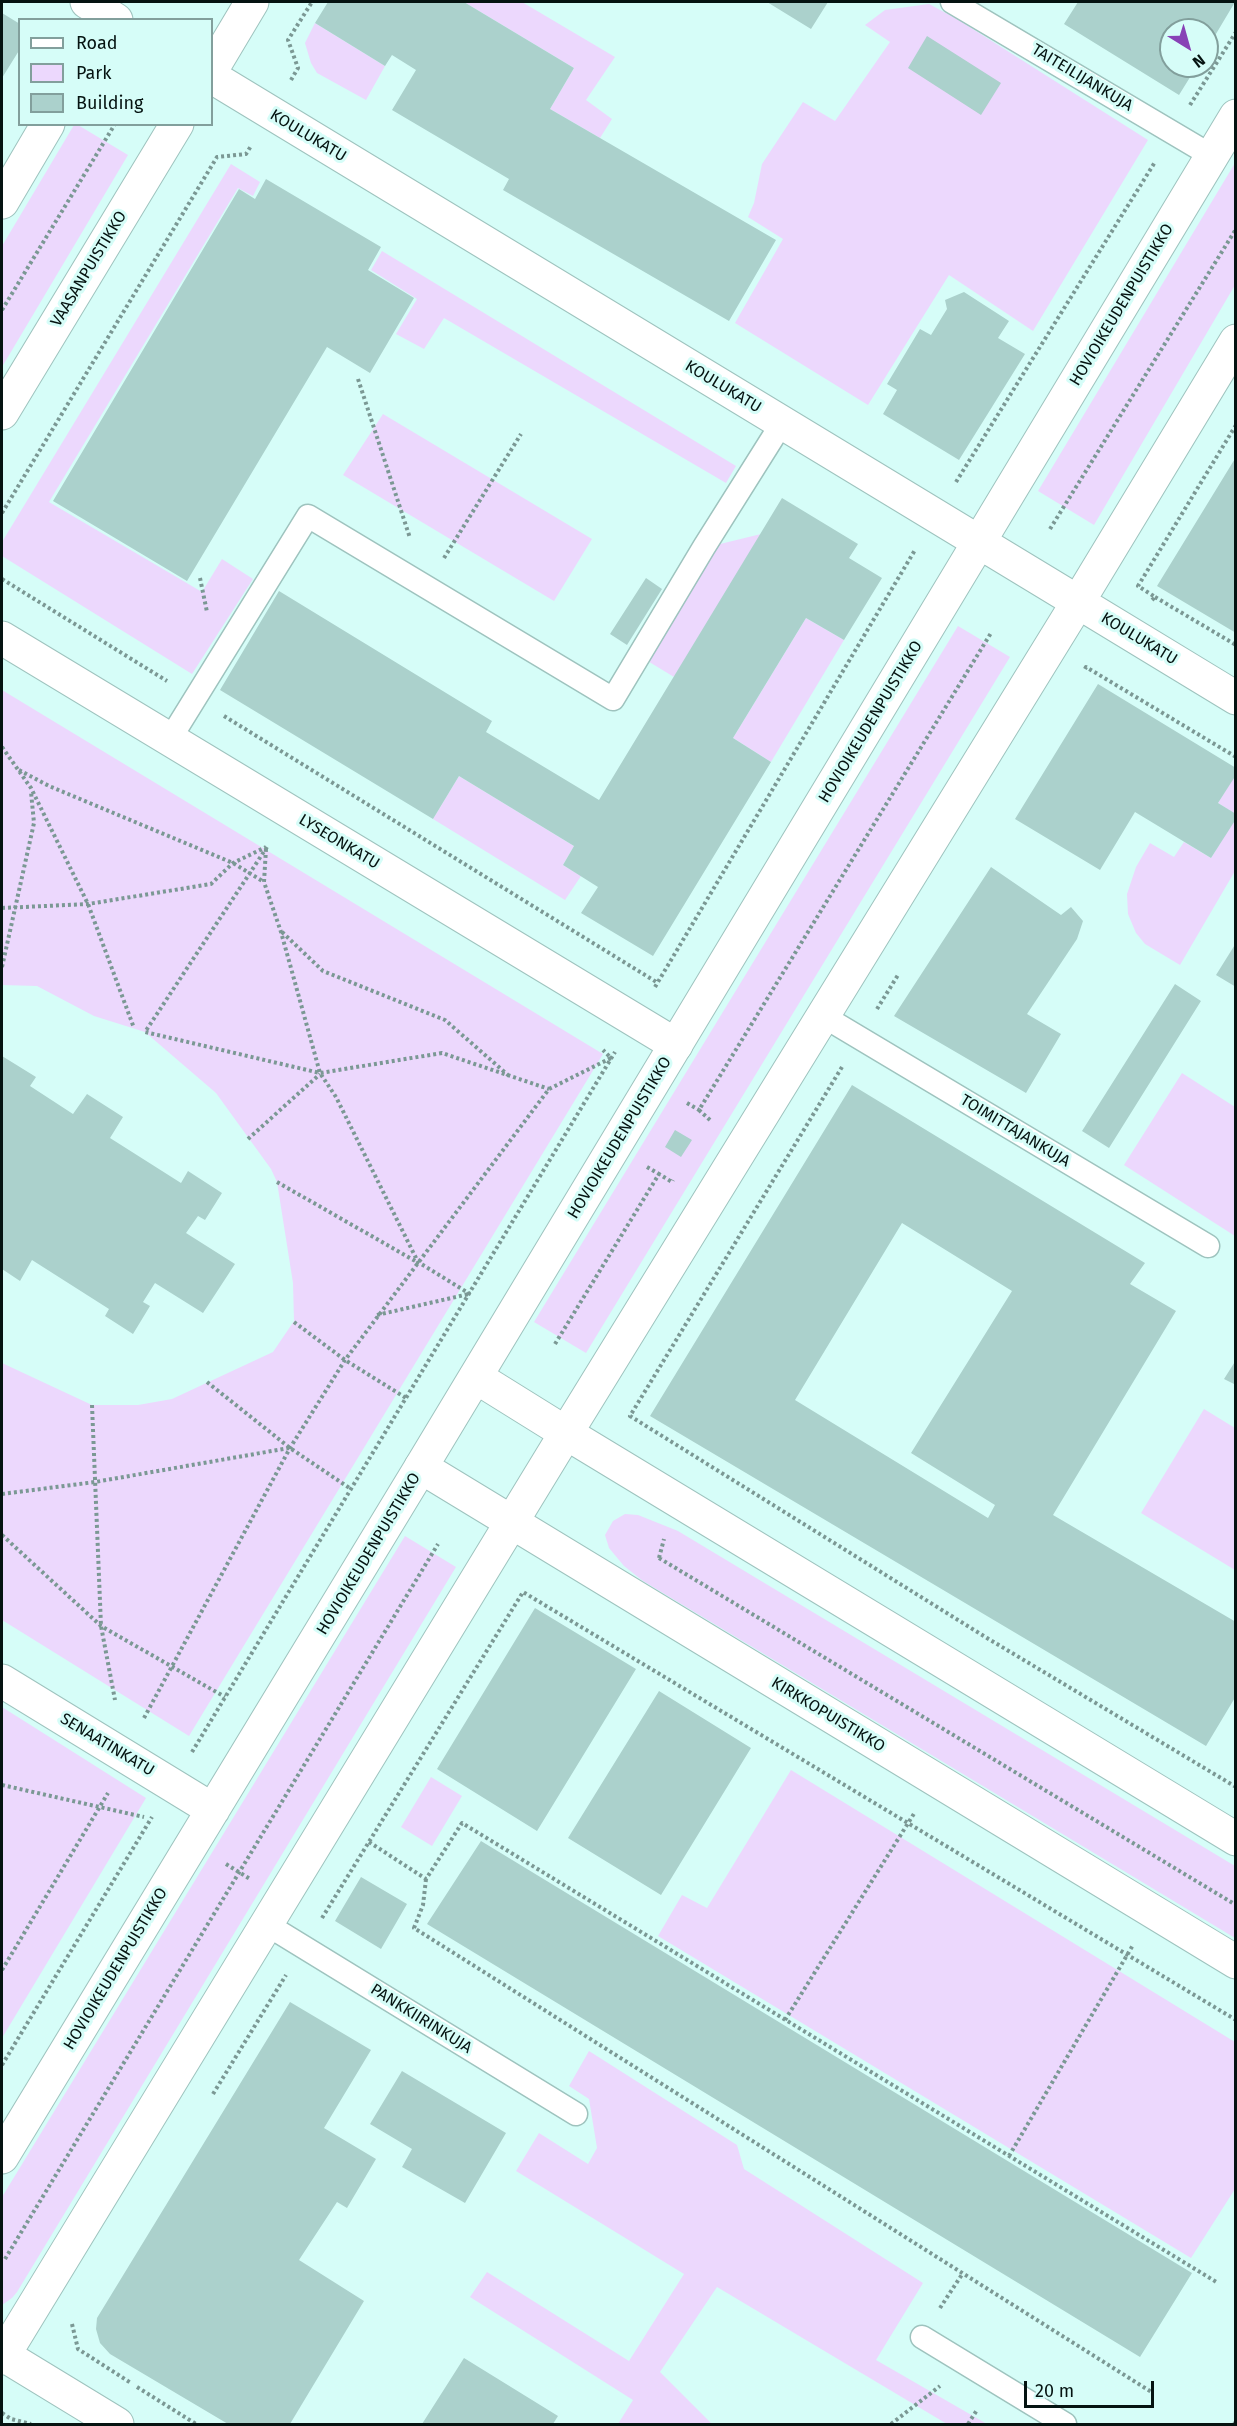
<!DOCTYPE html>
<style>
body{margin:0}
#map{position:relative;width:1237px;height:2426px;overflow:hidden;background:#d6fdf8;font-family:"Fira Sans",sans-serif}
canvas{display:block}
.frame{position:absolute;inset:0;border:3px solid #051311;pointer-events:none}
.legend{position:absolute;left:18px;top:18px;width:195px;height:108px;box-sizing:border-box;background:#d6fdf8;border:2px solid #829f9c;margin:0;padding:8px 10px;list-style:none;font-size:18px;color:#051311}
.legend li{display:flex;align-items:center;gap:12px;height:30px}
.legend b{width:30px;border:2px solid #829f9c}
.north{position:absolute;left:1159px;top:18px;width:60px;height:60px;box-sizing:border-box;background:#d6fdf8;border:2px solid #829f9c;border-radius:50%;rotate:143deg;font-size:16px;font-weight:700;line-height:24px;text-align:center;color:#051311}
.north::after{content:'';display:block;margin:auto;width:21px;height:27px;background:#8842b6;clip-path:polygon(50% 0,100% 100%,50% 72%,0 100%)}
.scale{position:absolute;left:1024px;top:2381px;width:130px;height:27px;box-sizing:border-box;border:3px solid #051311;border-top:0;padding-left:8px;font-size:18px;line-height:21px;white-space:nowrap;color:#051311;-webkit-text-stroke:4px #d6fdf8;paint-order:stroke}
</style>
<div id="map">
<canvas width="1237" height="2426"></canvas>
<div class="frame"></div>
<ul class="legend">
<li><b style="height:8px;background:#fff"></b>Road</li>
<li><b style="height:16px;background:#ecd8fd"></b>Park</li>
<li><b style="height:16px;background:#abd1cc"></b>Building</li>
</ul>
<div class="north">N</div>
<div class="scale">20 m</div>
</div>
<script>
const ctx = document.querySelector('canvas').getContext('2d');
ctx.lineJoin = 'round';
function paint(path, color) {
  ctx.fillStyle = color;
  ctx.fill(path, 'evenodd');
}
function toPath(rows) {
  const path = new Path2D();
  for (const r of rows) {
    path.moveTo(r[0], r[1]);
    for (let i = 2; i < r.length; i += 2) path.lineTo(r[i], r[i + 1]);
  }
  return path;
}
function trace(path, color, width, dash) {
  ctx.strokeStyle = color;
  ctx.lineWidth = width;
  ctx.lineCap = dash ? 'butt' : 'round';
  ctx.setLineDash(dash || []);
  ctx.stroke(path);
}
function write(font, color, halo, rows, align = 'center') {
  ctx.font = font + ' "Fira Sans",sans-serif';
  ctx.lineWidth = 6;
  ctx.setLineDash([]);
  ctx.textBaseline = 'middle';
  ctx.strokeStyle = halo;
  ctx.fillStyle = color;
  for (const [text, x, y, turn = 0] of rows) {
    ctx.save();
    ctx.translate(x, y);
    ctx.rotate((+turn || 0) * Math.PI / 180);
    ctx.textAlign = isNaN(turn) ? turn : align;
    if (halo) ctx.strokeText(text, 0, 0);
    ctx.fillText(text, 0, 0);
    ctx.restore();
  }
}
paint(toPath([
 [464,2,522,2,615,57,586,100,612,119,600,138,550,109,574,68],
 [929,4,957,19,1148,140,1033,331,949,275,868,405,735,323,783,239,748,217,754,203,762,164,803,102,835,121,890,42,865,25,885,10],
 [315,23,385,66,366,100,317,73,311,63,305,43],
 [74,125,78,125,128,155,2,367,2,246],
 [1235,163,1235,285,1094,525,1038,491],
 [231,164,260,182,253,196,238,188,49,502,202,592,222,559,253,579,192,674,2,556,2,542],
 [382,251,736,466,726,483,444,318,424,349,396,334,417,299,371,270],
 [383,414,592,539,554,601,343,475],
 [761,534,674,677,646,660,716,545],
 [806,618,844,640,771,762,733,738],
 [958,626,1010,657,586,1353,534,1322],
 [2,690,603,1054,189,1736,2,1620,2,1363,92,1405,138,1405,172,1399,273,1352,294,1321,293,1283,277,1182,271,1169,216,1093,145,1032,94,1016,37,986,2,985],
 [1235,775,1235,814,1218,803],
 [459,776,574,846,563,865,581,876,565,900,433,819],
 [1235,819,1235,871,1180,965,1145,944,1136,933,1128,914,1127,894,1136,867,1150,843,1174,857,1184,842,1211,858],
 [1182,1073,1235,1107,1235,1236,1124,1165],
 [1204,1409,1235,1428,1235,1570,1141,1513],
 [625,1514,638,1515,678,1531,1235,1866,1235,1938,643,1581,624,1566,609,1548,605,1535,613,1521],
 [405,1536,456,1567,17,2292,12,2298,2,2305,2,2197],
 [2,1707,146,1798,2,2038],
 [791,1770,1235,2042,1235,2189,1191,2258,658,1936,682,1895,707,1908],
 [431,1777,462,1796,432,1846,401,1827],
 [589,2051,737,2145,744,2169,923,2283,876,2360,987,2424,947,2424,717,2287,660,2372,712,2424,618,2424,633,2400,470,2297,487,2272,629,2361,684,2274,516,2171,539,2133,588,2164,597,2148,589,2099,569,2086]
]), '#ecd8fd');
paint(toPath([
 [328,2,464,2,574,68,550,109,776,240,729,321,503,190,509,179,392,110,416,70,392,55,385,66,315,23],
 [767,2,828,2,811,29],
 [1078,2,1235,2,1207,49,1207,30,1171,30,1171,66,1197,66,1179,95,1064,24],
 [2,13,20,24,20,49,2,78],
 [927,36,1001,83,981,115,908,68],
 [266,179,381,247,368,270,414,298,370,373,327,347,187,581,53,501,239,189,255,199],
 [964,292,1009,321,998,338,1025,354,959,460,883,414,897,390,887,384,920,329,931,335,947,309,945,300],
 [1236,457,1236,633,1157,586],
 [782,498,858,544,849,558,882,578,844,640,806,618,733,738,771,762,653,956,581,913,598,887,563,865,574,846,459,776,433,819,220,690,279,591,492,721,486,732,599,800],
 [646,578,662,589,627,645,610,634],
 [1098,684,1236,768,1236,775,1218,803,1236,814,1236,819,1211,858,1135,812,1100,870,1015,819],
 [991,867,1061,915,1071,907,1083,921,1077,939,1027,1014,1061,1034,1026,1093,894,1016],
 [1236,943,1236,987,1216,975],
 [1175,984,1201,1001,1109,1148,1082,1131],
 [2,1056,36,1077,30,1086,73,1114,87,1094,123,1117,110,1138,181,1183,188,1171,222,1193,205,1220,198,1216,186,1233,235,1264,203,1313,155,1283,143,1302,150,1306,133,1334,105,1316,109,1309,32,1260,20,1281,2,1269],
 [852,1085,1145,1263,1130,1284,1176,1311,1053,1515,1236,1622,1236,1696,1206,1746,650,1416],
 [902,1223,1012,1291,911,1453,995,1505,988,1518,795,1400],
 [675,1130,692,1140,681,1157,665,1147],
 [1236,1360,1236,1385,1224,1379],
 [535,1608,636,1669,537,1831,437,1769],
 [659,1691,751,1748,661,1895,568,1838],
 [481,1841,1192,2273,1140,2357,427,1924],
 [361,1877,407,1904,381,1949,335,1921],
 [290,2002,371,2050,324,2128,376,2159,347,2208,337,2202,299,2260,364,2301,290,2424,228,2424,110,2354,100,2343,96,2329,97,2318],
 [402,2071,506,2133,465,2203,402,2167,412,2149,370,2124],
 [464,2358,558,2416,553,2424,422,2424]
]), '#abd1cc');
const lane = toPath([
 [952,2,1212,156],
 [170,739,308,516,613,699,704,547,782,423],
 [823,1016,1208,1246],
 [266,1924,576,2114],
 [922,2337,1065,2424]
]);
const street = toPath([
 [1236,341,1078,602,1236,698],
 [979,542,1236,116],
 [2,638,676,1045],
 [2,1681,213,1810],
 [2,2157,421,1467],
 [2,2354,117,2424],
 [2,2358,566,1433,476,1377]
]);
const secondary = toPath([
 [212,77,1078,602,566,1433,1236,1839],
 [979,542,421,1467,1236,1962]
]);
const primary = toPath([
 [87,2,116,20],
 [212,69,252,2],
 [2,202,48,124],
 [2,413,177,124]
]);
trace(lane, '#9ec3be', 25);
trace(street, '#9ec3be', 35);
trace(secondary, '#9ec3be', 35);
trace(primary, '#9ec3be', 35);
trace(toPath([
 [291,80,298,68,288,40,312,2],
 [1190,105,1236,32],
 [2,310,115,124],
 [358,379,410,538],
 [956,482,1155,162],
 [2,513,217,157,246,154,251,146],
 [1050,529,1236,229],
 [444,558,521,434],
 [200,578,207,612],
 [2,579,167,681],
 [1155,597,1236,645],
 [1152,600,1155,597,1138,586,1236,425],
 [1085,669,1086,667,1236,757],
 [224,716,658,983],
 [2,747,31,788,88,904,134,1028],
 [19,770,49,786,233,863,264,882],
 [267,847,145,1032,320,1073,442,1053,549,1089],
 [266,849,264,882,281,932,320,1073,336,1097,418,1262,470,1294],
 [2,908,88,904,211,884,233,863,266,847],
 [282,932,323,971,445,1020,508,1075],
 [2,967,34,823,31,792],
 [655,987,915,550],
 [877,1009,898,975],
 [842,1067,630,1416,987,1638,1236,1787],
 [687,1103,699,1110],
 [710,1120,699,1110,991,633],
 [248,1139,320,1074],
 [647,1167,659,1174],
 [277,1182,417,1262],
 [377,1315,469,1294],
 [294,1322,345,1360,406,1398],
 [555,1344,659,1174,672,1182,673,1180],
 [207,1382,290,1448,351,1489],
 [92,1405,101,1626,115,1700],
 [2,1494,95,1482,289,1448],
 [2,1535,101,1626,225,1697],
 [659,1558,1236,1905],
 [659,1558,664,1539],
 [144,1718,290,1448,345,1360,549,1089,611,1058,603,1050],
 [192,1752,615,1052],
 [2,1785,144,1817],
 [369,1842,426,1879,462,1823,1218,2283],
 [226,1864,250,1879],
 [426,1879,423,1905,414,1928,1153,2393],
 [322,1918,523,1592,1236,2020],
 [2,1970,108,1793],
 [785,2020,915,1812],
 [2,2065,152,1817],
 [213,2094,286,1975],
 [1009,2156,1133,1945],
 [5,2259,438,1544],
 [940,2308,963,2273],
 [72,2324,78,2349,131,2383],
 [137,2387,196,2424],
 [2,2413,11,2419,31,2424],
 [891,2424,940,2386],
 [968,2424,977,2410],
 [1234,2424,1236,2422]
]), '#7b9894', 4, [3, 3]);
trace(lane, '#fff', 22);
trace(street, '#fff', 33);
trace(secondary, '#fff', 33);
trace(primary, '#fff', 33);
write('16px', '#051311', '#d6fdf8', [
 ["TAITEILIJANKUJA",1082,78,31],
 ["KOULUKATU",308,136,31],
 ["VAASANPUISTIKKO",89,269,-59],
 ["HOVIOIKEUDENPUISTIKKO",1122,305,-59],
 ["KOULUKATU",723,387,31],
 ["KOULUKATU",1139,639,31],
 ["HOVIOIKEUDENPUISTIKKO",871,722,-59],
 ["LYSEONKATU",339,842,31],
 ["TOIMITTAJANKUJA",1015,1131,31],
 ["HOVIOIKEUDENPUISTIKKO",620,1138,-59],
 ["HOVIOIKEUDENPUISTIKKO",369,1554,-59],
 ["KIRKKOPUISTIKKO",828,1715,31],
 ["SENAATINKATU",107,1745,31],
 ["HOVIOIKEUDENPUISTIKKO",116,1969,-59],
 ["PANKKIIRINKUJA",421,2019,32]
]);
</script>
